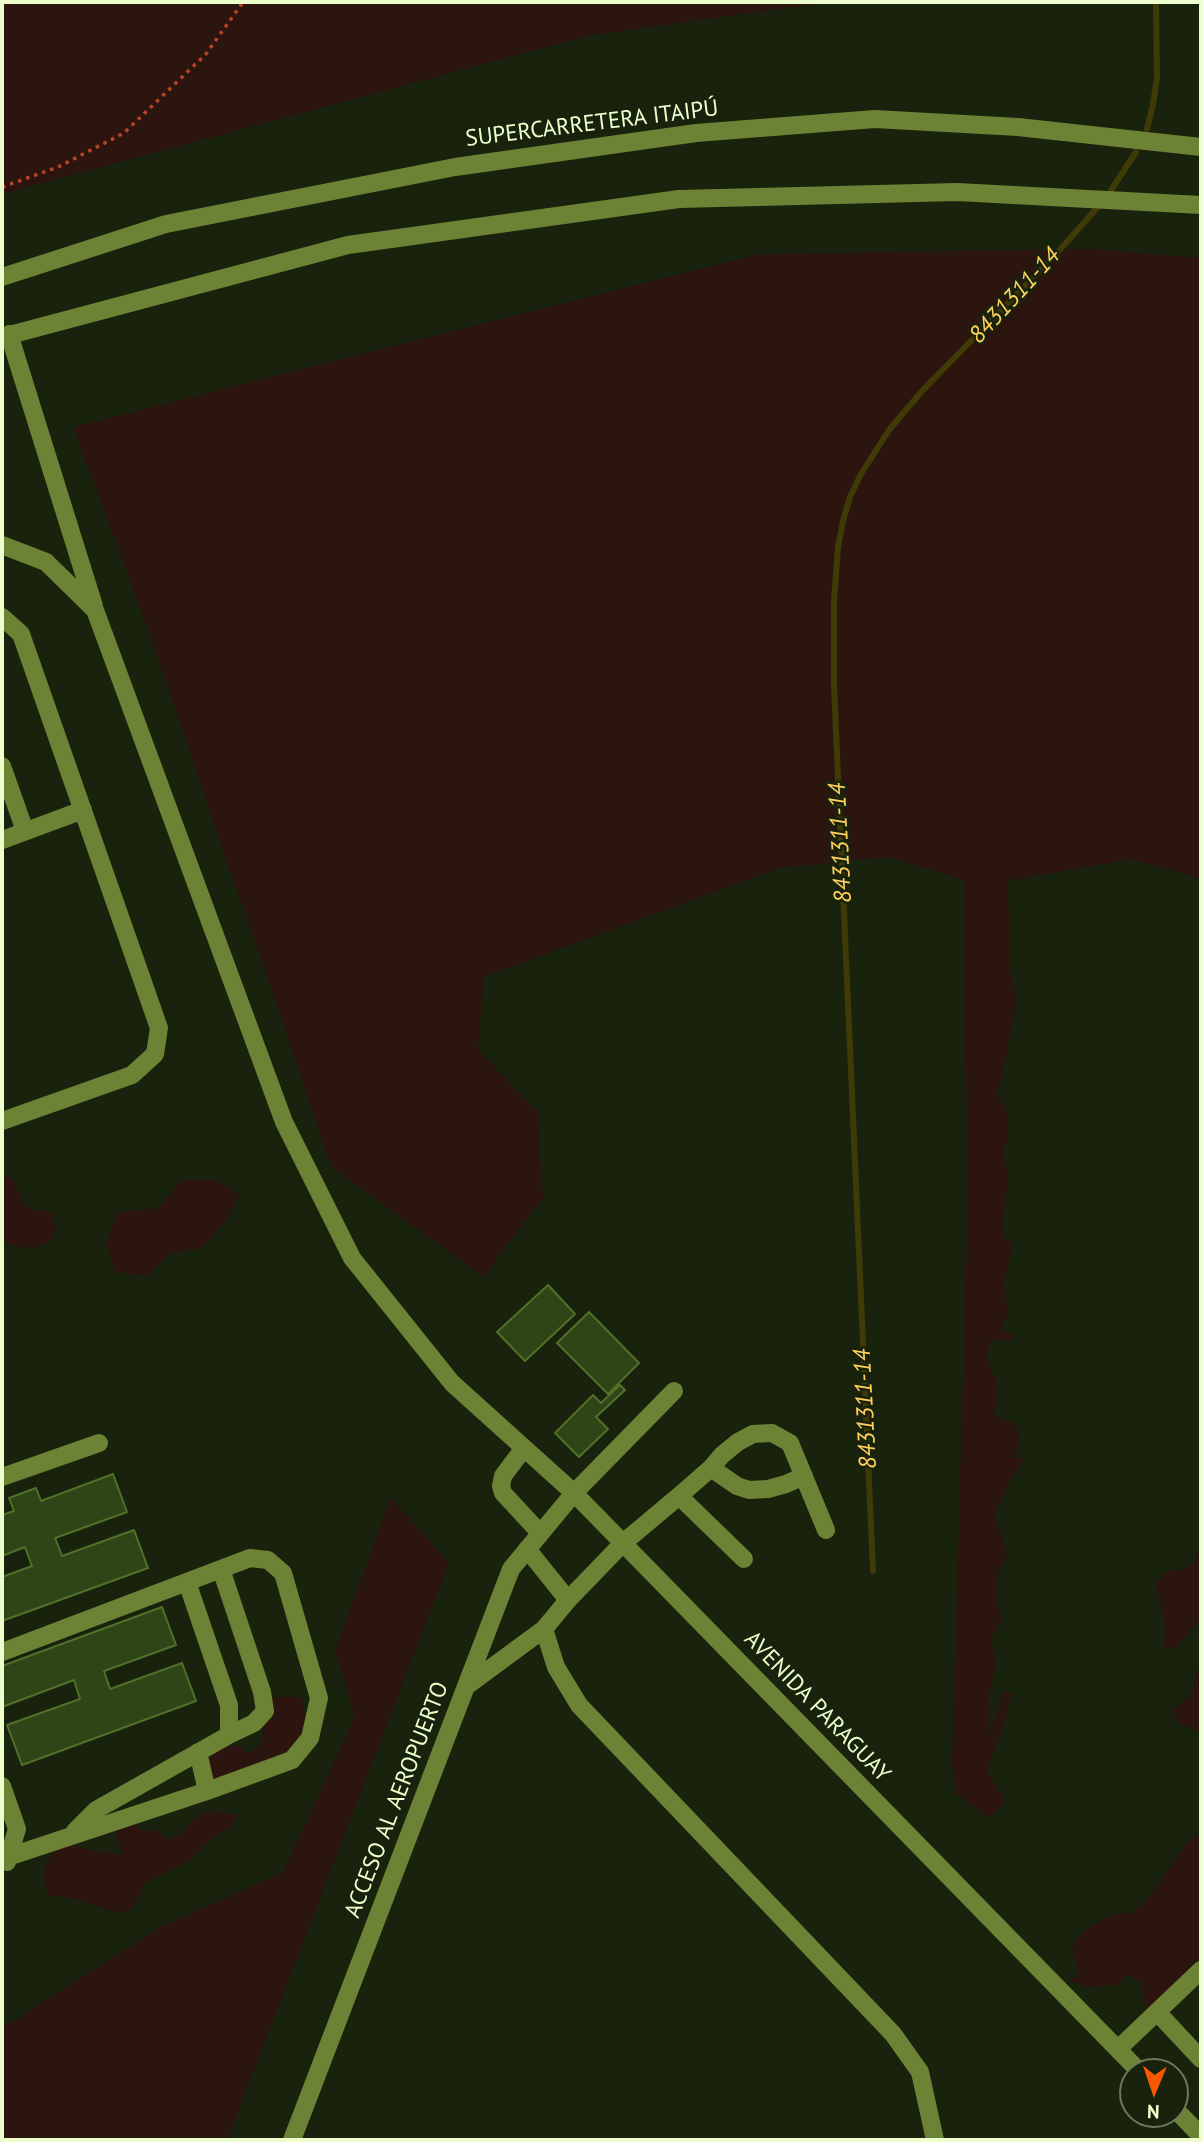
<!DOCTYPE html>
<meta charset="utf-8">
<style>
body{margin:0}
#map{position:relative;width:1203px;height:2142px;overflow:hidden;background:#18220c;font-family:"PT Sans",sans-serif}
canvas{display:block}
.frame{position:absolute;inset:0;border:4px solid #ecffcd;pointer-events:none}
.north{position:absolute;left:1119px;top:2058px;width:70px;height:70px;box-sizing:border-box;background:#18220c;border:2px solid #6d7a59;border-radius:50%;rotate:182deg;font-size:19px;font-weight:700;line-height:28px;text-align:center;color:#ecffcd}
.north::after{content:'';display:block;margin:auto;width:24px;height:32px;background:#f85900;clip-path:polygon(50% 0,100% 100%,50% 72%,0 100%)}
</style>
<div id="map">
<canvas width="1203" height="2142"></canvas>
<div class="frame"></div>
<div class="north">N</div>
</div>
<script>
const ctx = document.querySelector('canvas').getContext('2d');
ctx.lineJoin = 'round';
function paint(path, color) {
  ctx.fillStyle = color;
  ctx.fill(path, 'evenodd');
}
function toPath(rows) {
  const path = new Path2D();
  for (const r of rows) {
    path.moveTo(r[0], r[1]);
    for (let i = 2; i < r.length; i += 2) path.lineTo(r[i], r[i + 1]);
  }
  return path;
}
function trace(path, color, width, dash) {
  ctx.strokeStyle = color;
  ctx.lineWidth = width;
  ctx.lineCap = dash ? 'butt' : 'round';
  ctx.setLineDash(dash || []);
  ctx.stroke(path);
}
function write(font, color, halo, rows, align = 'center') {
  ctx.font = font + ' "PT Sans",sans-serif';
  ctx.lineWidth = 5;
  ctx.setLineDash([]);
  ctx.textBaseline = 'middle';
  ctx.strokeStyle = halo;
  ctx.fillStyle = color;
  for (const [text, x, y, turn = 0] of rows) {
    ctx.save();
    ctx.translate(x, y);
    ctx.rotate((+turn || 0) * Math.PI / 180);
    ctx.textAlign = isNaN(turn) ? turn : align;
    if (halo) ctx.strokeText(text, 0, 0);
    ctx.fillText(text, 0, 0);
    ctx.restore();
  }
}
paint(toPath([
 [2,2,829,2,587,36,2,194],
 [1092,249,1201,258,1201,879,1131,859,1007,881,1010,931,1009,968,1017,999,1004,1067,997,1094,1008,1115,1008,1138,1003,1150,1007,1170,1007,1188,1003,1223,1003,1237,1013,1244,1004,1283,1008,1313,1000,1331,1012,1334,1011,1341,990,1340,988,1352,988,1362,997,1382,998,1402,994,1409,995,1416,1013,1423,1021,1438,1013,1456,1025,1459,1012,1477,994,1516,1004,1539,1007,1558,998,1572,997,1602,1002,1620,990,1641,995,1655,995,1668,988,1696,990,1708,988,1739,1004,1691,1012,1693,1002,1730,987,1771,1005,1801,990,1818,956,1794,952,1764,968,1199,963,880,890,857,779,868,484,977,478,1050,537,1111,543,1197,483,1277,332,1167,139,604,73,427,759,254],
 [2,1175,8,1175,14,1181,24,1204,31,1209,48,1211,54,1216,55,1233,51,1240,37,1247,22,1248,7,1243,2,1239],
 [181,1180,214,1180,240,1195,225,1222,202,1248,170,1254,147,1276,116,1272,106,1242,118,1212,159,1208],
 [391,1498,449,1563,227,2140,8,2140,2,2129,2,2028,161,1927,283,1872,355,1717,335,1650],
 [1201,1542,1201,1624,1198,1621,1176,1648,1164,1647,1165,1626,1159,1597,1155,1589,1157,1583,1167,1571,1182,1569,1195,1562],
 [1201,1660,1201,1735,1198,1730,1181,1725,1173,1710,1190,1695],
 [286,1696,302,1698,305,1715,304,1731,300,1746,287,1757,214,1782,205,1769,205,1753,220,1745,237,1745,250,1754,262,1742,263,1727,253,1702],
 [207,1811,238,1815,229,1829,213,1837,190,1860,146,1882,130,1911,112,1912,80,1900,48,1895,43,1880,45,1864,55,1851,70,1844,93,1851,123,1855,117,1840,116,1823,131,1818,140,1830,155,1830,168,1839,182,1833,193,1821],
 [1201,1833,1201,1957,1146,2011,1141,1981,1128,1975,1114,1985,1087,1987,1069,1980,1079,1974,1072,1948,1084,1930,1114,1914,1132,1913,1147,1900,1186,1844]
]), '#2c150f');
trace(toPath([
 [1147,129,1153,104,1157,78,1156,2],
 [1108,195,1136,152],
 [873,1571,834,685,834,601,838,547,843,521,850,497,861,474,889,430,923,390,1056,254,1097,208]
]), '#403a07', 6);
const building = toPath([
 [548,1285,575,1314,525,1361,497,1332,548,1285],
 [589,1312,639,1363,608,1394,557,1343,589,1312],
 [620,1385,625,1390,596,1417,608,1429,579,1457,555,1433,593,1395,601,1403,620,1385],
 [113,1474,127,1512,55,1538,62,1556,134,1530,148,1568,2,1621,2,1577,32,1566,25,1547,2,1556,2,1515,14,1511,9,1498,36,1488,41,1501,113,1474],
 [162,1607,176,1645,104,1671,110,1689,182,1663,196,1701,22,1765,7,1725,80,1699,74,1680,2,1707,2,1666,162,1607]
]);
paint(building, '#2f4417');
trace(building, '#507128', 2);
trace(toPath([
 [2,187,58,167,124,133,206,54,243,2]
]), '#b84427', 3.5, [3.5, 5]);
trace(toPath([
 [2,277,166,224,455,167,696,133,875,119,1018,127,1201,147],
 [9,334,94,606],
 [2,337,348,245,679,199,957,192,1201,205],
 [2,545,46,562,95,610,284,1122,352,1258,452,1383,574,1493,1140,2072],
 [2,617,21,634,159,1028,155,1054,132,1075,2,1121],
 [2,766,25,831],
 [2,840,83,810],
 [524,1448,503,1476,501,1486,503,1493,540,1533],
 [711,1468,737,1486,749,1490,768,1489,786,1484,804,1476],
 [2,1477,99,1443],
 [679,1496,711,1468,722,1455,738,1442,753,1434,772,1433,790,1443,826,1530],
 [527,1549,568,1600],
 [221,1569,262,1692,265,1711,254,1723,229,1735],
 [544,1629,556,1667,579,1705,893,2034,920,2072,935,2140],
 [2,1652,250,1558,268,1560,283,1573,319,1698,310,1738,292,1760,207,1791,2,1859],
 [468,1685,544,1629,568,1600,623,1543,679,1496,744,1559],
 [198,1752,207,1791],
 [2,1786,17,1829,7,1862],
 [75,1831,96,1810,229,1735,229,1705,187,1582],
 [1157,2012,1201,2059],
 [1118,2049,1201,1970],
 [1175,2109,1201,2136],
 [292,2140,511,1569,574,1493,674,1391]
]), '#6c8335', 18);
write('23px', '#ecffcd', '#18220c', [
 ["SUPERCARRETERA ITAIPÚ",592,124,-7],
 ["AVENIDA PARAGUAY",817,1707,46],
 ["ACCESO AL AEROPUERTO",397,1800,-69]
]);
write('italic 24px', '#ffd15b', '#18220c', [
 ["8431311-14",1015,296,-47],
 ["8431311-14",841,843,-93],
 ["8431311-14",866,1409,-93]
]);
</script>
